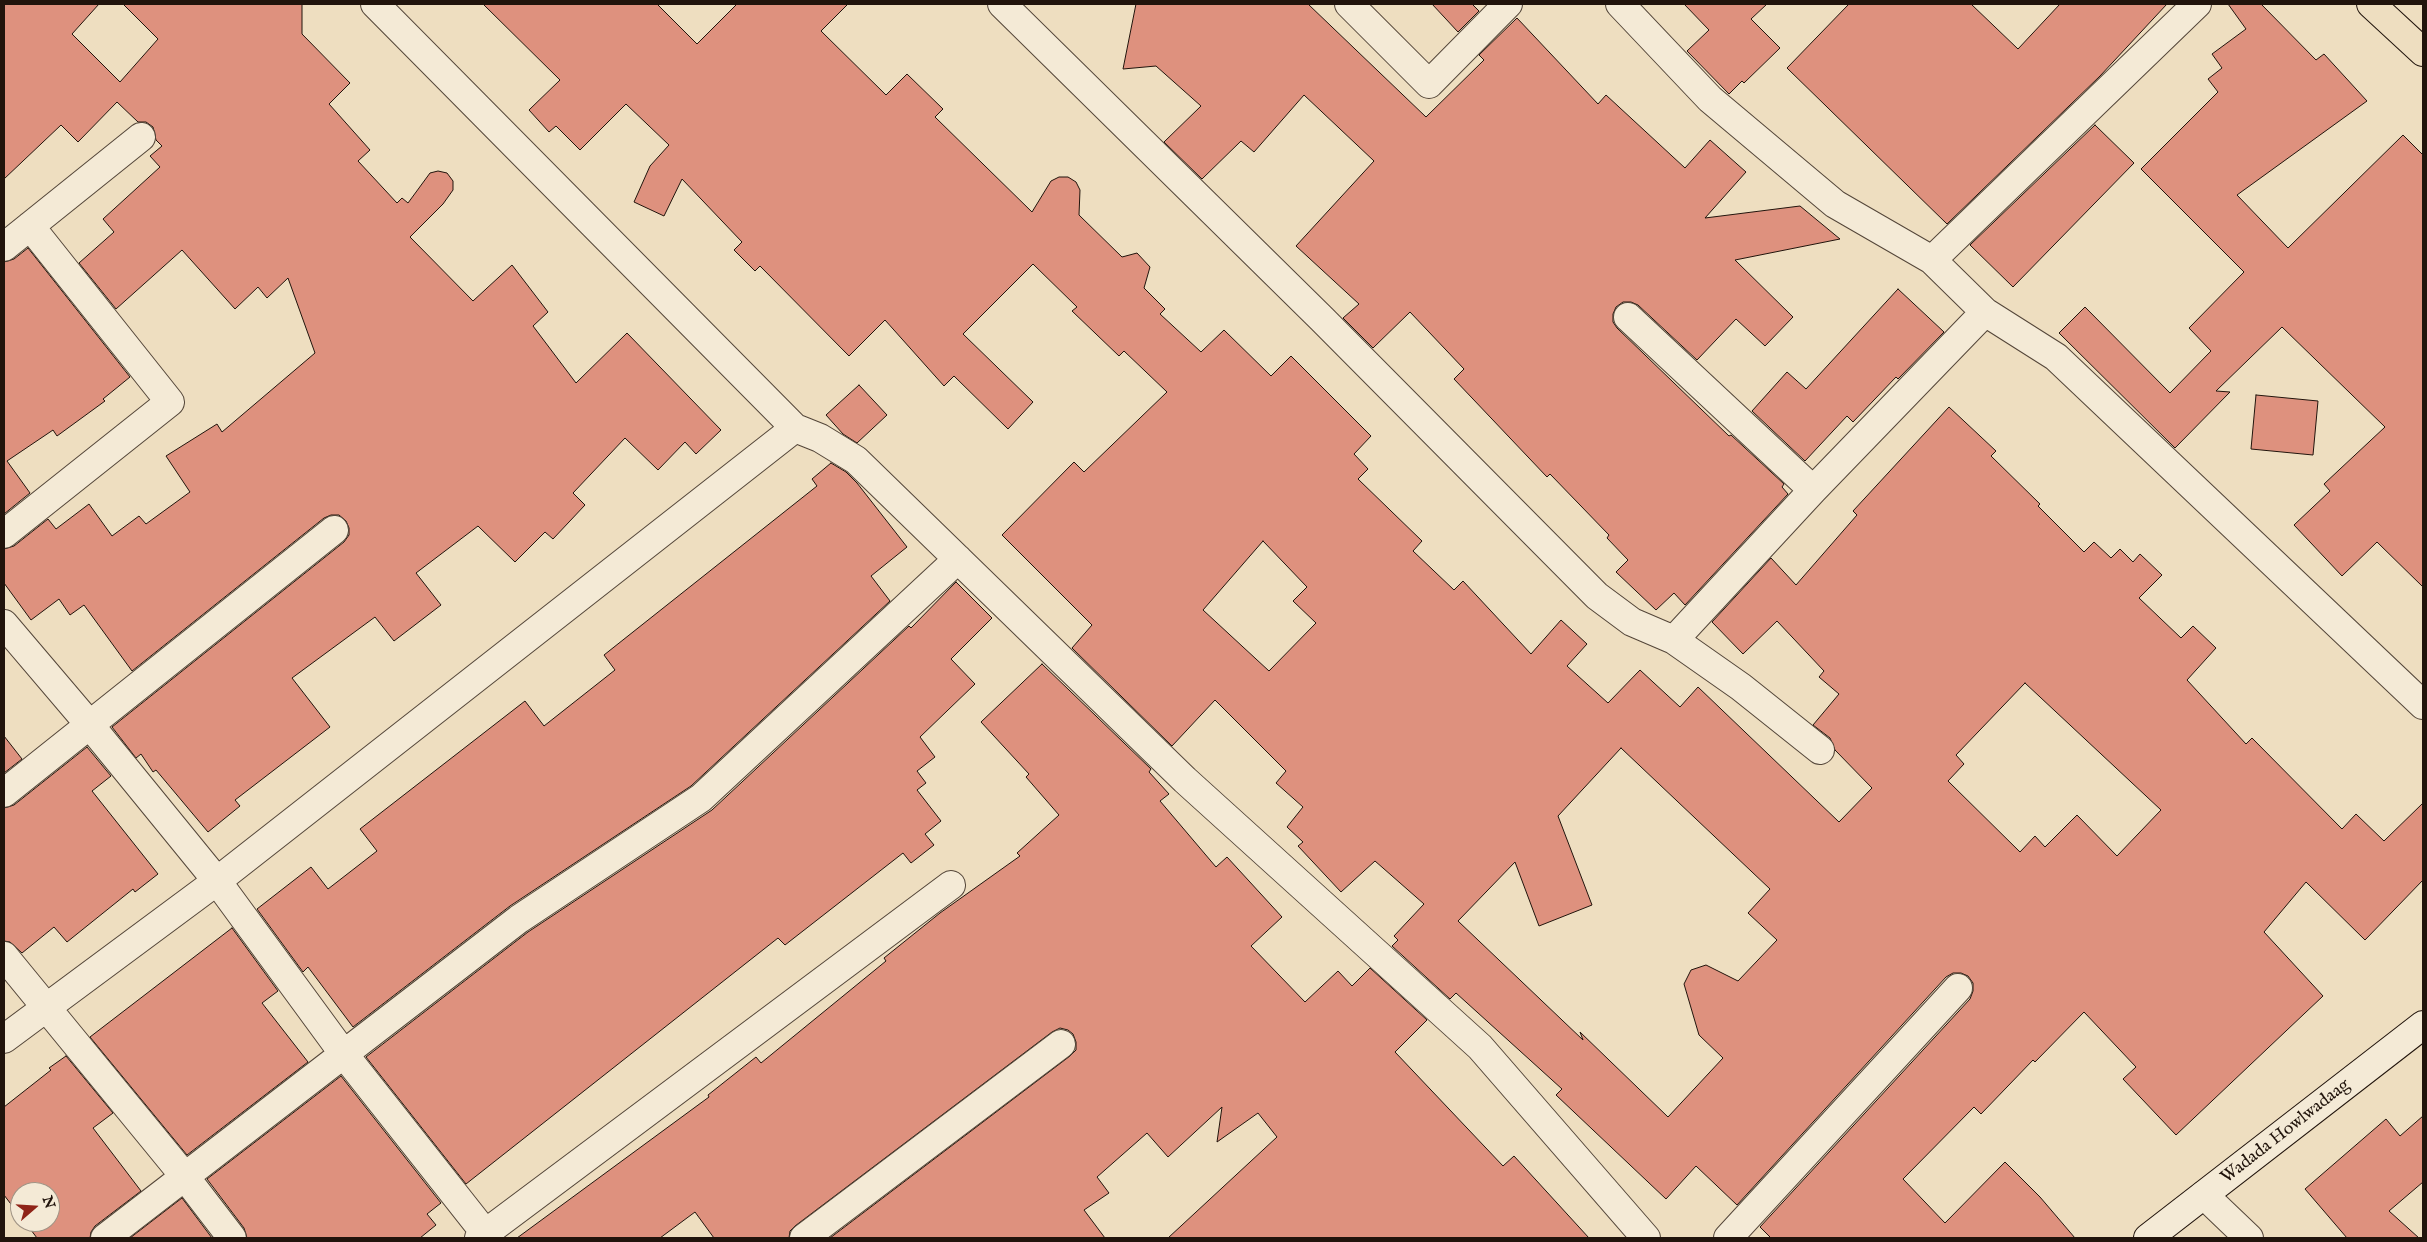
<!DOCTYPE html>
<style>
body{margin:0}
#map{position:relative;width:2427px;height:1242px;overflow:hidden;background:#eedec0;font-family:"IM FELL English",serif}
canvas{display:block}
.frame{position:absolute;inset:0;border:5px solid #21140c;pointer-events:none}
.north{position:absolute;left:10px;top:1182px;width:50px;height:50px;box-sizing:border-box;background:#f4ead6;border:1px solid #a09485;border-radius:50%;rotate:71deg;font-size:14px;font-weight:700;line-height:20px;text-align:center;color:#21140c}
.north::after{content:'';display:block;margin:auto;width:18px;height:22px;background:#8f2418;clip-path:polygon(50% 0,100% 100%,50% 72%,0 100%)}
</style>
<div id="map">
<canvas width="2427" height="1242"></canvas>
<div class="frame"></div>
<div class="north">N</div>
</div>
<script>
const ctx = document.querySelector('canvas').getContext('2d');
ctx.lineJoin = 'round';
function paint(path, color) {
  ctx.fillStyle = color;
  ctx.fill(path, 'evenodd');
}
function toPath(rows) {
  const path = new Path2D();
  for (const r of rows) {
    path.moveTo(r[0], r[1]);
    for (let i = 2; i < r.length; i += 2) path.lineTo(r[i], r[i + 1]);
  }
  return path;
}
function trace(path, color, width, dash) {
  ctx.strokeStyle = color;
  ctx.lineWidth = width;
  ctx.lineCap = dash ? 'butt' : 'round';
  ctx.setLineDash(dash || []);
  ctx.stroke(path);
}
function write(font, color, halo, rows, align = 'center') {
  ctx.font = font + ' "IM FELL English",serif';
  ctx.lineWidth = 4;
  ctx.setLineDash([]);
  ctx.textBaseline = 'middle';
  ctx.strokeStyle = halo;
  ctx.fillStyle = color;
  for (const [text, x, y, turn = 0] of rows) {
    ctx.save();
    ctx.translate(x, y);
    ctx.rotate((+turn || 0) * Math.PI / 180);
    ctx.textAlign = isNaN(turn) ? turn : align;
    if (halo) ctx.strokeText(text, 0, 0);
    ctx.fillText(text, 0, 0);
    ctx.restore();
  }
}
const building = toPath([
 [4,4,99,4,72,34,120,82,158,39,123,4,302,4,302,34,350,83,329,104,370,150,358,161,397,203,402,198,408,203,430,173,438,171,447,173,453,181,453,190,443,204,410,237,473,301,512,265,548,312,533,326,576,383,627,333,721,430,696,454,685,442,658,470,625,438,573,493,585,505,553,539,545,532,515,562,478,526,416,573,441,605,394,641,375,617,292,678,330,727,235,800,240,806,208,832,156,770,153,772,141,754,136,758,112,727,344,542,349,535,349,528,346,521,339,515,331,515,324,518,132,671,84,605,70,615,59,599,31,620,4,583,4,549,14,546,48,519,56,529,89,504,112,536,139,516,146,524,190,492,166,456,217,424,222,432,315,353,288,278,267,298,258,287,235,309,182,250,116,309,79,263,114,232,103,219,160,167,150,156,162,146,156,140,153,127,146,122,138,122,117,102,78,142,61,125,4,179,4,4],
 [483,4,657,4,697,44,737,4,848,4,821,31,886,95,907,74,943,109,935,117,1032,212,1051,181,1059,177,1068,177,1076,182,1080,190,1079,215,1122,257,1137,253,1150,267,1144,288,1165,309,1160,314,1201,352,1224,330,1271,376,1291,356,1371,436,1354,454,1368,469,1358,479,1422,541,1413,551,1454,590,1463,581,1531,654,1561,620,1587,644,1567,666,1608,703,1640,670,1680,707,1698,687,1839,822,1872,788,1835,750,1830,738,1813,725,1839,694,1819,677,1824,671,1777,621,1743,654,1712,622,1771,558,1796,585,1857,515,1853,511,1949,407,1996,451,1991,456,2040,504,2038,506,2084,552,2094,542,2111,558,2120,549,2133,562,2140,554,2162,575,2139,598,2181,638,2193,626,2216,648,2187,680,2246,744,2252,738,2342,829,2356,814,2384,841,2423,803,2423,880,2365,940,2306,882,2264,932,2323,996,2176,1135,2123,1079,2136,1067,2084,1012,2035,1062,2033,1060,1981,1114,1974,1107,1903,1179,1945,1223,2005,1162,2040,1197,2075,1238,1771,1238,1760,1227,1970,999,1973,991,1973,983,1968,976,1961,973,1953,973,1946,977,1737,1205,1696,1166,1666,1199,1556,1095,1562,1089,1456,993,1450,999,1392,946,1398,940,1394,936,1424,904,1375,861,1341,892,1298,846,1303,842,1287,827,1303,807,1276,783,1286,771,1215,700,1172,746,1072,648,1092,625,1002,535,1074,462,1084,472,1167,392,1124,351,1119,356,1072,311,1077,307,1033,264,963,334,1033,402,1008,429,954,376,944,386,885,320,849,356,760,266,755,271,734,250,742,242,682,179,664,216,634,202,650,166,669,145,626,104,580,150,556,126,549,132,529,110,560,80,483,4],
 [1263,541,1307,587,1293,601,1316,623,1269,671,1203,610,1263,541],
 [2025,683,2161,810,2117,856,2077,815,2045,847,2035,836,2020,852,1948,781,1964,764,1956,755,2025,683],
 [1621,748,1770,889,1748,913,1777,940,1738,981,1706,965,1691,970,1684,984,1699,1035,1723,1058,1668,1117,1580,1032,1583,1040,1458,921,1515,862,1539,926,1592,905,1558,816,1621,748],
 [1136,4,1308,4,1426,117,1484,60,1479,55,1517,18,1598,104,1606,95,1685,168,1710,140,1746,172,1705,218,1800,206,1840,239,1735,260,1793,317,1765,346,1736,319,1697,360,1638,305,1631,302,1623,302,1616,307,1613,314,1613,322,1617,328,1729,436,1731,435,1784,484,1782,487,1788,494,1685,605,1674,593,1656,610,1616,572,1628,560,1607,538,1609,535,1550,474,1547,477,1454,379,1464,369,1410,312,1373,348,1343,318,1359,304,1296,246,1374,161,1304,95,1254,152,1241,141,1202,179,1164,142,1201,106,1156,66,1123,69,1136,4],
 [1432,4,1472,4,1479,11,1458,32,1432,4],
 [1684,4,1767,4,1751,19,1780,48,1744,83,1742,81,1729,94,1687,51,1709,30,1684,4],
 [1849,4,1971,4,2018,49,2060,4,2167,4,2100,76,1947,224,1787,68,1849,4],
 [2228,4,2261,4,2316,60,2324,54,2367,101,2237,195,2288,248,2403,135,2423,155,2423,587,2377,542,2342,576,2294,525,2330,491,2324,484,2385,427,2282,327,2216,391,2230,392,2175,448,2059,333,2085,307,2170,393,2211,351,2189,328,2244,272,2141,169,2218,92,2208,79,2222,68,2212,54,2246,29,2228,4],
 [2095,125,2134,163,2013,287,1970,245,2095,125],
 [28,248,130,377,103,399,105,401,57,436,53,430,7,461,30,493,4,514,4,262,14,259,28,248],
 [1898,289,1944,332,1898,379,1896,377,1853,422,1847,416,1805,461,1752,411,1787,372,1806,389,1898,289],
 [859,385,887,415,857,443,843,434,826,415,859,385],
 [2256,395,2318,401,2313,455,2251,449,2256,395],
 [831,463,846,472,857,483,907,547,871,576,890,601,691,786,510,906,353,1027,308,967,303,972,257,909,311,867,328,889,377,851,360,829,525,701,544,726,615,670,604,655,817,486,812,479,831,463],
 [956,582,992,618,951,659,975,684,920,737,935,757,917,771,926,783,917,790,941,821,925,834,934,845,911,863,903,853,785,945,778,938,466,1184,366,1057,528,932,712,810,909,626,911,628,956,582],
 [1042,664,1151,769,1149,772,1169,794,1160,801,1216,867,1227,857,1282,917,1251,946,1305,1002,1338,971,1352,986,1370,968,1427,1020,1395,1052,1503,1166,1514,1156,1589,1238,1168,1238,1277,1137,1258,1113,1217,1142,1222,1107,1168,1157,1147,1133,1097,1177,1109,1193,1084,1210,1105,1238,830,1238,1070,1056,1076,1050,1076,1042,1073,1034,1068,1030,1060,1028,1052,1032,795,1226,790,1231,789,1238,714,1238,695,1212,660,1238,517,1238,709,1097,708,1095,756,1057,761,1063,886,961,884,958,940,913,1020,856,1017,853,1059,815,1026,777,1029,774,981,722,1042,664],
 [4,736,22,759,4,773,4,736],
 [87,747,111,776,92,791,158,874,135,892,133,889,67,942,54,927,22,953,10,942,4,941,4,808,14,805,87,747],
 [232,928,278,991,262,1003,308,1062,187,1155,90,1037,232,928],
 [66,1056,113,1113,93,1128,141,1191,95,1226,91,1232,90,1238,37,1238,25,1222,50,1222,50,1192,20,1192,20,1216,4,1195,4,1107,51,1070,49,1068,66,1056],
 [341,1076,441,1203,427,1214,436,1225,420,1238,247,1238,244,1228,207,1179,341,1076],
 [2423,1116,2423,1182,2389,1211,2419,1238,2347,1238,2305,1189,2386,1119,2400,1136,2423,1116],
 [182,1198,212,1238,130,1238,182,1198]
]);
paint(building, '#de917e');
trace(building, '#21140c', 1);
const street = toPath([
 [375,4,795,428,820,438,856,460,1185,780,1480,1047,1646,1238],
 [1002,4,1322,319,1597,596,1632,622,1674,640,1741,687,1820,750],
 [1349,4,1429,84,1508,4],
 [1620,4,1710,99,1835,204,1932,260,1985,312,2056,357,2423,705],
 [4,247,141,137],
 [1932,260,2197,4],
 [1628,317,1813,490],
 [4,534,170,402,30,226],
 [4,624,89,724,217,881,343,1053,489,1238],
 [1674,640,1813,490,1985,312],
 [4,793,334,530],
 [4,956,186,1178,232,1238],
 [4,1039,217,881,795,428],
 [2204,1195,2249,1238],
 [105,1238,519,919,701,798,958,559],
 [479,1238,951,885],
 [804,1238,1061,1044],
 [1728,1238,1958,988]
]);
const secondary = toPath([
 [2148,1238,2423,1025]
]);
const primary = toPath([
 [2371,4,2423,52]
]);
trace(street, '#544639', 30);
trace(secondary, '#21140c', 30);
trace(primary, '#21140c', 30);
trace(street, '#f4ead6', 28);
trace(secondary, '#f4ead6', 28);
trace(primary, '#eedec0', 28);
write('18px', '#21140c', '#f4ead6', [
 ["Wadada Howlwadaag",2286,1132,-38]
]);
</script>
